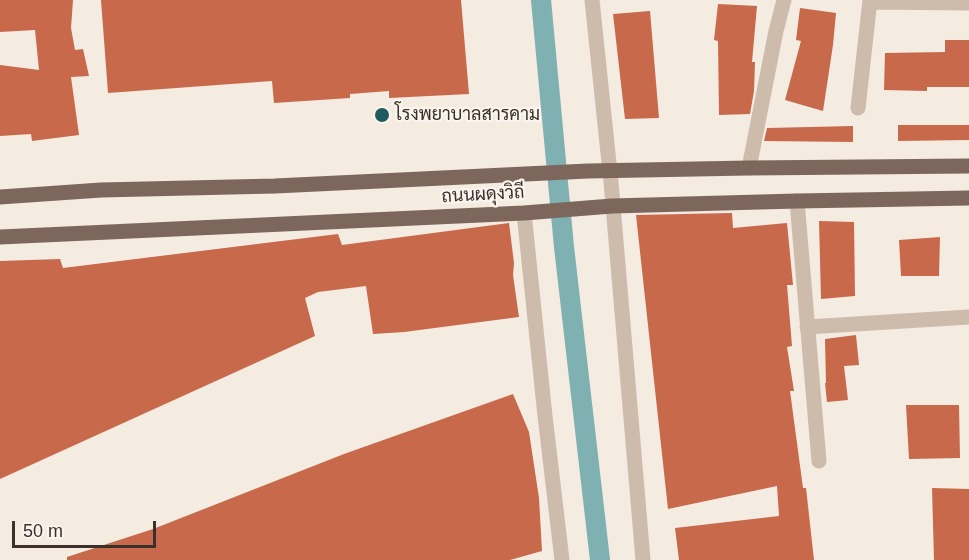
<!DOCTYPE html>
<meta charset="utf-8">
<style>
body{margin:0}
#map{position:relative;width:969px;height:560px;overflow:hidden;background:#f4ebe1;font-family:Arial,sans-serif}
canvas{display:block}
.scale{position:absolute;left:12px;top:521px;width:144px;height:27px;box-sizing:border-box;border:3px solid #3b302b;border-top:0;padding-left:8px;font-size:18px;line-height:21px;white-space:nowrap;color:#3b302b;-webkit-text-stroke:4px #fbf5ee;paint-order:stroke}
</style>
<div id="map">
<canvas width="969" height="560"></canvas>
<div class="scale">50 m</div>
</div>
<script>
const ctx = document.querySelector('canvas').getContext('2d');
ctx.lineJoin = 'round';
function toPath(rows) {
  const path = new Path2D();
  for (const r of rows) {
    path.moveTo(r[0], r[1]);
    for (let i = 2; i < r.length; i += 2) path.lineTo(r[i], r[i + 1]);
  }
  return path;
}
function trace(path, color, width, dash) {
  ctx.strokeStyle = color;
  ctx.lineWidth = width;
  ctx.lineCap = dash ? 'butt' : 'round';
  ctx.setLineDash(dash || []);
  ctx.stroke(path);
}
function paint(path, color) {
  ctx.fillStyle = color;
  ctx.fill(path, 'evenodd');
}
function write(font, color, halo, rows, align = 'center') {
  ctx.font = font + ' Arial,Sarabun,sans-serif';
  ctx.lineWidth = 4.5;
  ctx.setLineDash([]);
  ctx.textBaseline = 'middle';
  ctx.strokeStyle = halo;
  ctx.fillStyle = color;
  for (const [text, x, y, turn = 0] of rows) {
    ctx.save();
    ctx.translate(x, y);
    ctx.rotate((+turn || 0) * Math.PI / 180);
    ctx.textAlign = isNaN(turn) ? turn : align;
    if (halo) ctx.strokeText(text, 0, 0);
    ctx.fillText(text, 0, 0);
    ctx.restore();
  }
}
trace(toPath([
 [541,0,564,247,600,560]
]), '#7fb0b2', 20);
paint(toPath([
 [0,0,73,0,71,28,75,50,83,49,89,76,71,77,79,135,32,141,31,134,0,136,0,65,39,70,35,30,0,32],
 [101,0,461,0,469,94,389,98,389,91,350,94,350,98,274,103,272,81,108,93],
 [718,4,757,6,752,62,755,62,754,91,750,114,719,115,718,41,714,40],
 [800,8,836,13,833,45,823,111,785,100,801,41,796,40],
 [650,11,659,118,625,119,613,14],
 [945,40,969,40,969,87,927,87,927,91,884,90,885,53,945,52],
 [898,125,969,125,969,140,898,141],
 [853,126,853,142,764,141,767,128],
 [732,213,733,228,787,223,793,285,787,285,792,346,787,347,794,391,790,391,803,488,806,488,814,560,679,560,675,528,779,516,777,486,668,509,636,215],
 [819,221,854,222,855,296,821,299],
 [509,223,514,263,513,275,519,317,404,332,373,334,366,286,318,292,305,298,315,336,0,479,0,261,60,259,63,268,338,234,342,245],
 [940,237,939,276,901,276,899,240],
 [856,335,859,365,844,366,848,400,827,402,825,383,826,383,825,339],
 [513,394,529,432,539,498,542,551,510,560,67,560,67,557,153,529,344,454],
 [906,405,959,405,960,458,909,459],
 [932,488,969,489,969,560,934,560]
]), '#c8694b');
trace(toPath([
 [592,0,611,182,643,560],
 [870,2,969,3],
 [858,108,870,0],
 [749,168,776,31,784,0],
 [797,201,819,461],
 [524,213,545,416,562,560],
 [807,327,969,317]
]), '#cdbbac', 15);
trace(toPath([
 [0,197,101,190,275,186,588,171,749,168,969,166],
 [0,237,524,213,612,206,797,201,969,198]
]), '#7d675c', 15);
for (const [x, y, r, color] of [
 [382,115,8,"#1f5a5e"]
]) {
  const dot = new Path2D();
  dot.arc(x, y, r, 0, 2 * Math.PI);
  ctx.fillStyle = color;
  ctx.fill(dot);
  trace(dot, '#fbf5ee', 2);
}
write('18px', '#3b302b', '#fbf5ee', [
 ["โรงพยาบาลสารคาม",395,115]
], 'left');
write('18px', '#3b302b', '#fbf5ee', [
 ["ถนนผดุงวิถี",483,195,-3]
]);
</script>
